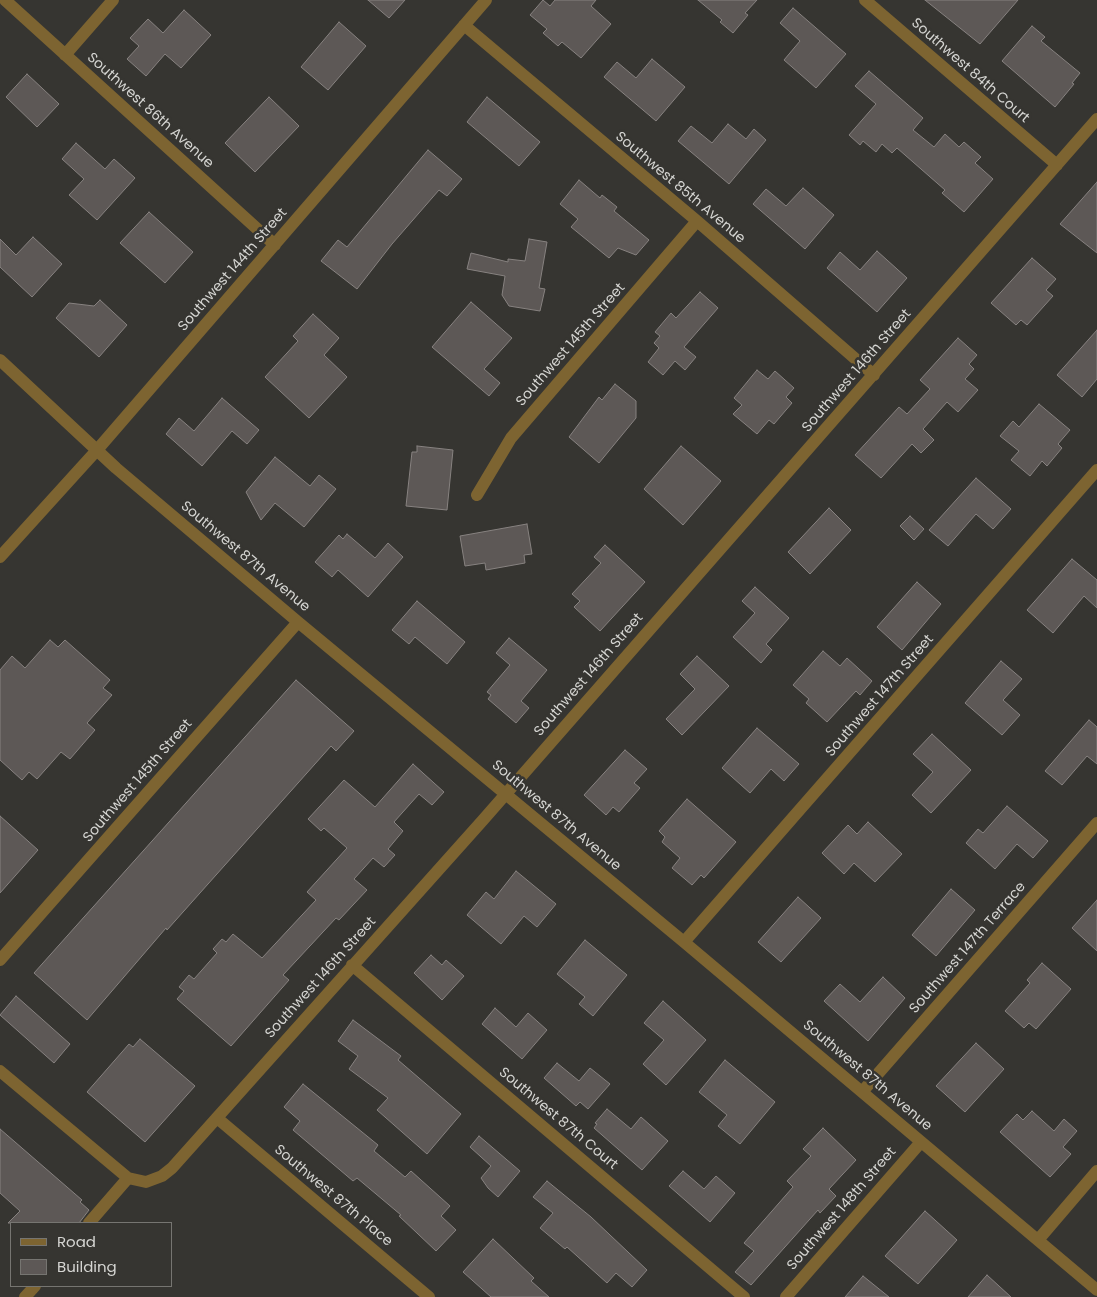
<!DOCTYPE html>
<style>
body{margin:0}
#map{position:relative;width:1097px;height:1297px;overflow:hidden;background:#363531;font-family:Poppins,sans-serif}
canvas{display:block}
.legend{position:absolute;left:10px;top:1222px;width:162px;height:65px;box-sizing:border-box;background:#363531;border:1px solid #767571;margin:0;padding:6px 9px;list-style:none;font-size:15px;color:#d5d5d2}
.legend li{display:flex;align-items:center;gap:10px;height:25px}
.legend b{width:25px;border:1px solid #767571}
</style>
<div id="map">
<canvas width="1097" height="1297"></canvas>
<ul class="legend">
<li><b style="height:6px;background:#7d6431"></b>Road</li>
<li><b style="height:14px;background:#5d5856"></b>Building</li>
</ul>
</div>
<script>
const ctx = document.querySelector('canvas').getContext('2d');
ctx.lineJoin = 'round';
function paint(path, color) {
  ctx.fillStyle = color;
  ctx.fill(path, 'evenodd');
}
function toPath(rows) {
  const path = new Path2D();
  for (const r of rows) {
    path.moveTo(r[0], r[1]);
    for (let i = 2; i < r.length; i += 2) path.lineTo(r[i], r[i + 1]);
  }
  return path;
}
function trace(path, color, width, dash) {
  ctx.strokeStyle = color;
  ctx.lineWidth = width;
  ctx.lineCap = dash ? 'butt' : 'round';
  ctx.setLineDash(dash || []);
  ctx.stroke(path);
}
function write(font, color, halo, rows, align = 'center') {
  ctx.font = font + ' Poppins,sans-serif';
  ctx.lineWidth = 5;
  ctx.setLineDash([]);
  ctx.textBaseline = 'middle';
  ctx.strokeStyle = halo;
  ctx.fillStyle = color;
  for (const [text, x, y, turn = 0] of rows) {
    ctx.save();
    ctx.translate(x, y);
    ctx.rotate((+turn || 0) * Math.PI / 180);
    ctx.textAlign = isNaN(turn) ? turn : align;
    if (halo) ctx.strokeText(text, 0, 0);
    ctx.fillText(text, 0, 0);
    ctx.restore();
  }
}
const building = toPath([
 [368,0,405,0,389,18,368,0],
 [543,0,550,6,555,0,596,0,591,6,611,24,581,58,562,42,558,46,543,33,547,29,530,15,543,0],
 [698,0,757,0,745,13,748,15,733,33,720,22,722,20,698,0],
 [925,0,1018,0,980,44,925,0],
 [793,8,846,54,816,88,784,60,800,41,780,23,793,8],
 [184,10,211,35,181,68,165,54,146,76,127,59,139,46,130,38,148,19,163,33,184,10],
 [339,22,366,46,328,90,301,67,339,22],
 [1032,26,1045,37,1041,41,1080,73,1072,83,1074,84,1055,107,1002,61,1032,26],
 [652,59,685,87,656,121,604,77,617,62,636,78,652,59],
 [869,71,923,118,913,130,934,147,945,134,959,147,964,142,981,157,975,163,993,179,964,212,942,193,945,190,897,148,892,153,882,144,876,152,863,141,860,145,849,135,876,104,855,86,869,71],
 [27,74,59,104,37,127,6,97,27,74],
 [269,97,299,126,255,172,225,143,269,97],
 [487,97,540,142,519,166,467,122,487,97],
 [728,124,746,139,754,129,766,140,729,184,678,141,691,126,712,143,728,124],
 [76,143,105,169,114,159,135,178,97,220,69,195,84,179,62,159,76,143],
 [428,150,462,179,447,196,439,190,392,244,357,289,321,261,338,240,347,247,428,150],
 [579,180,600,198,602,195,617,207,614,211,649,240,636,255,618,248,609,258,571,227,578,219,560,204,579,180],
 [1097,182,1097,253,1060,224,1097,182],
 [803,188,834,215,805,249,753,204,766,189,786,206,803,188],
 [149,212,193,252,165,283,120,243,149,212],
 [33,237,62,264,32,297,0,267,0,239,16,255,33,237],
 [529,239,547,242,539,288,545,289,540,311,509,306,502,295,505,276,467,269,471,253,508,262,508,259,525,261,529,239],
 [877,251,907,278,877,312,827,268,840,252,860,270,877,251],
 [1032,258,1056,279,1046,290,1053,296,1027,325,1021,320,1016,325,991,303,1032,258],
 [700,292,718,308,684,347,696,357,685,370,675,361,663,375,648,362,659,348,654,343,660,336,655,332,671,313,676,318,700,292],
 [100,300,127,325,99,357,56,318,69,303,94,306,100,300],
 [471,302,512,338,484,369,500,383,489,396,432,347,471,302],
 [313,314,339,338,324,355,347,377,309,418,265,377,298,341,293,336,313,314],
 [1097,330,1097,379,1082,397,1057,375,1097,330],
 [958,338,977,355,969,364,974,369,965,379,978,390,958,412,947,402,923,429,934,440,921,453,912,444,881,478,855,455,899,407,907,414,930,389,920,380,958,338],
 [757,370,768,379,775,371,794,388,786,397,792,403,774,424,769,420,757,434,733,414,742,405,734,398,757,370],
 [615,384,636,401,636,418,599,463,569,437,599,397,602,400,615,384],
 [222,398,259,430,247,444,232,431,202,466,166,434,179,418,194,431,222,398],
 [1039,404,1070,430,1058,444,1062,448,1047,466,1042,461,1030,476,1011,460,1019,451,1000,436,1013,421,1019,427,1039,404],
 [417,446,453,450,447,510,406,506,412,452,417,452,417,446],
 [681,446,721,481,683,525,644,489,681,446],
 [275,457,310,486,319,475,336,489,304,527,275,503,261,520,246,492,275,457],
 [976,478,1011,509,993,529,976,514,948,546,929,530,976,478],
 [829,508,851,530,810,574,788,552,829,508],
 [910,516,924,529,914,540,900,526,910,516],
 [527,524,532,554,524,555,525,563,486,570,485,563,465,566,460,536,527,524],
 [347,534,375,558,388,543,403,557,368,597,338,570,332,577,315,562,339,535,343,539,347,534],
 [605,545,645,582,600,631,574,607,580,601,572,594,601,563,594,557,605,545],
 [1072,559,1097,580,1097,608,1084,596,1053,633,1027,610,1072,559],
 [917,582,941,604,902,650,877,627,917,582],
 [755,587,789,618,766,644,772,650,761,663,733,637,755,613,742,601,755,587],
 [417,601,465,642,447,664,415,637,409,644,392,630,417,601],
 [509,638,547,670,521,701,529,708,516,723,488,699,491,695,487,692,510,665,496,653,509,638],
 [50,640,58,647,65,640,110,680,103,688,112,695,87,723,95,730,70,759,61,752,37,779,29,772,22,780,0,760,0,670,12,656,25,668,50,640],
 [823,651,840,666,847,658,872,681,860,695,856,691,827,722,806,703,809,699,793,685,823,651],
 [697,656,729,686,682,735,666,719,695,689,680,674,697,656],
 [1001,661,1022,679,1003,700,1020,715,1002,735,965,703,1001,661],
 [296,680,354,731,336,751,331,746,167,930,166,928,87,1020,34,973,296,680],
 [1089,720,1097,727,1097,764,1087,756,1062,785,1045,771,1089,720],
 [757,728,799,764,784,781,771,769,750,793,722,768,757,728],
 [932,734,971,770,931,813,912,795,933,772,913,754,932,734],
 [625,750,647,769,634,783,640,788,619,812,613,807,606,815,584,795,625,750],
 [413,764,444,792,432,805,419,794,394,822,403,831,388,849,395,855,384,867,373,858,354,879,367,890,339,920,336,918,283,975,289,980,231,1046,177,999,184,991,179,987,189,975,194,979,217,953,213,949,222,939,226,942,233,934,262,958,316,900,307,892,347,848,324,828,321,831,308,819,344,780,375,807,413,764],
 [687,799,736,842,704,878,701,875,692,885,672,868,680,858,662,842,665,837,659,831,687,799],
 [1007,806,1048,841,1033,858,1017,844,995,869,966,843,978,829,983,833,1007,806],
 [0,816,38,850,0,893,0,816],
 [868,822,902,854,875,882,854,863,844,874,822,853,848,825,857,834,868,822],
 [516,871,556,904,537,927,524,916,501,944,467,915,486,892,494,899,516,871],
 [951,889,975,910,936,956,912,935,951,889],
 [798,897,821,918,781,962,758,942,798,897],
 [1097,900,1097,951,1072,928,1097,900],
 [585,940,627,975,593,1016,579,1004,585,997,557,974,585,940],
 [431,955,442,965,446,960,464,976,442,1000,414,973,431,955],
 [1042,963,1071,989,1036,1029,1029,1023,1024,1028,1005,1011,1030,983,1027,980,1042,963],
 [883,977,905,998,868,1041,824,1001,840,984,860,1002,883,977],
 [16,996,70,1044,54,1063,0,1015,16,996],
 [663,1001,706,1040,666,1085,643,1064,664,1040,644,1023,663,1001],
 [495,1008,516,1027,528,1013,547,1030,522,1059,482,1024,495,1008],
 [353,1020,401,1056,398,1060,461,1114,427,1154,377,1110,388,1098,349,1069,358,1056,338,1041,353,1020],
 [140,1039,195,1086,145,1142,87,1092,129,1044,133,1047,140,1039],
 [976,1043,1004,1069,965,1112,936,1086,976,1043],
 [725,1060,775,1102,740,1144,718,1126,727,1115,699,1092,725,1060],
 [557,1063,579,1081,590,1068,610,1084,588,1109,580,1102,576,1106,544,1078,557,1063],
 [303,1084,378,1145,374,1151,405,1177,411,1171,450,1206,441,1216,456,1230,436,1251,399,1216,401,1215,357,1178,353,1181,293,1130,300,1121,284,1107,303,1084],
 [607,1109,631,1129,641,1117,668,1141,642,1170,594,1128,597,1124,595,1123,607,1109],
 [1032,1111,1054,1131,1064,1119,1077,1131,1063,1147,1071,1154,1050,1177,1000,1132,1017,1114,1023,1120,1032,1111],
 [823,1128,856,1160,829,1189,836,1196,820,1213,818,1210,751,1285,735,1272,754,1251,744,1243,793,1187,787,1181,811,1156,803,1149,823,1128],
 [0,1129,82,1200,80,1202,89,1210,79,1223,8,1223,20,1211,0,1193,0,1129],
 [479,1136,520,1171,498,1197,488,1188,481,1178,491,1166,470,1147,479,1136],
 [683,1171,704,1189,716,1176,735,1193,710,1222,669,1186,683,1171],
 [547,1181,591,1217,647,1270,632,1287,616,1273,607,1283,567,1247,565,1249,540,1228,553,1213,533,1197,547,1181],
 [925,1211,957,1240,918,1284,885,1256,925,1211],
 [493,1239,534,1278,531,1281,549,1297,491,1297,463,1272,493,1239],
 [987,1275,1011,1297,968,1297,987,1275],
 [863,1276,889,1297,845,1297,863,1276]
]);
paint(building, '#5d5856');
trace(building, '#878280', 1);
trace(toPath([
 [5,0,275,245],
 [865,0,1057,165],
 [464,25,697,221,874,375],
 [65,55,113,0],
 [0,360,116,468,298,622,684,942,1097,1290],
 [477,495,511,438,697,221],
 [0,557,97,450,486,0],
 [684,942,1097,470],
 [0,960,298,622],
 [352,965,744,1297],
 [0,1071,128,1178,146,1182,162,1176,172,1168,483,820,1097,119],
 [862,1092,1097,823],
 [217,1118,429,1297],
 [89,1223,128,1178],
 [1038,1240,1097,1171],
 [25,1297,35,1286],
 [786,1297,921,1142]
]), '#7d6431', 12);
write('14px', '#d5d5d2', '#363531', [
 ["Southwest 84th Court",970,71,41],
 ["Southwest 86th Avenue",150,111,42],
 ["Southwest 85th Avenue",680,188,40],
 ["Southwest 144th Street",233,270,-49],
 ["Southwest 145th Street",571,345,-49],
 ["Southwest 146th Street",857,371,-49],
 ["Southwest 87th Avenue",245,557,40],
 ["Southwest 146th Street",589,675,-49],
 ["Southwest 147th Street",880,696,-49],
 ["Southwest 145th Street",138,781,-49],
 ["Southwest 87th Avenue",556,816,40],
 ["Southwest 147th Terrace",968,948,-49],
 ["Southwest 146th Street",321,978,-48],
 ["Southwest 87th Avenue",867,1076,40],
 ["Southwest 87th Court",558,1119,40],
 ["Southwest 87th Place",333,1196,40],
 ["Southwest 148th Street",842,1209,-49]
]);
</script>
